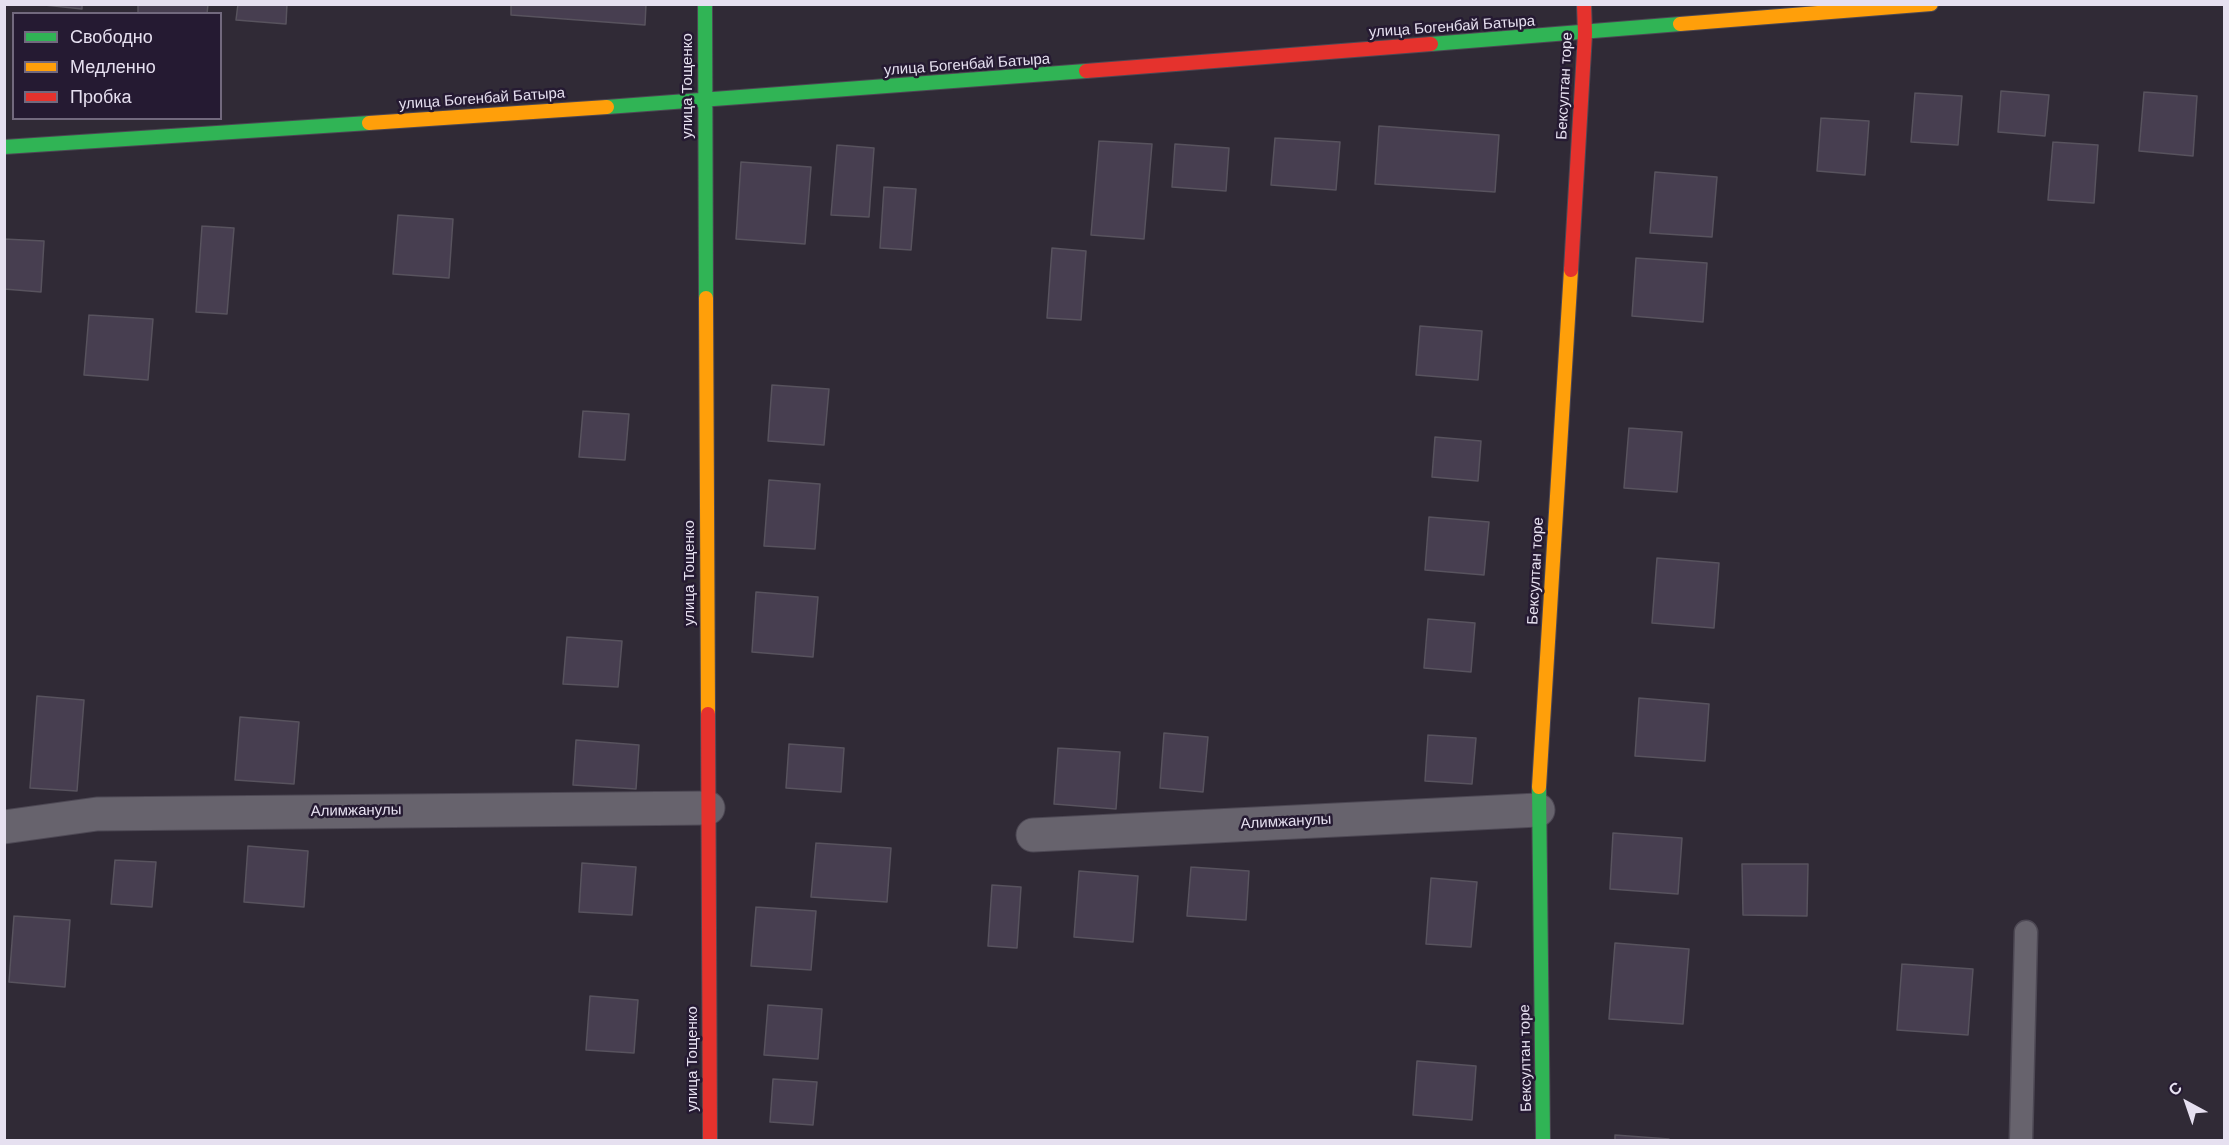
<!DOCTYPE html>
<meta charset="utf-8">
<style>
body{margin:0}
#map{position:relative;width:2229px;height:1145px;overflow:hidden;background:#302a36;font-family:Helvetica,sans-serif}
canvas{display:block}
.frame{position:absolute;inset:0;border:6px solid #e6e0f0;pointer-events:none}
.legend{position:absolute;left:12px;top:12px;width:210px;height:108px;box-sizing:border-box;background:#251a32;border:2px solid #72697e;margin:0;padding:8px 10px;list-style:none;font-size:18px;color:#e6e0f0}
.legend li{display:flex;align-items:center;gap:12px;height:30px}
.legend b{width:30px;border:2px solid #72697e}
.north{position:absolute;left:2157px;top:1073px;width:60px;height:60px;-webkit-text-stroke:4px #251a32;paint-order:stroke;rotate:320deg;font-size:16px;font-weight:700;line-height:24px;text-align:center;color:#e6e0f0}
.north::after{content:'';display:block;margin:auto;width:21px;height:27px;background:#e6e0f0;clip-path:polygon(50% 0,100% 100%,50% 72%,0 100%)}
</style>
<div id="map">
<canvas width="2229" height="1145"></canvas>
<div class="frame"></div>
<ul class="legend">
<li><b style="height:8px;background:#30b455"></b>Свободно</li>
<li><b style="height:8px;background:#ff9f0a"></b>Медленно</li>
<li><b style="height:8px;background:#e5322d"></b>Пробка</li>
</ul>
<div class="north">С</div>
</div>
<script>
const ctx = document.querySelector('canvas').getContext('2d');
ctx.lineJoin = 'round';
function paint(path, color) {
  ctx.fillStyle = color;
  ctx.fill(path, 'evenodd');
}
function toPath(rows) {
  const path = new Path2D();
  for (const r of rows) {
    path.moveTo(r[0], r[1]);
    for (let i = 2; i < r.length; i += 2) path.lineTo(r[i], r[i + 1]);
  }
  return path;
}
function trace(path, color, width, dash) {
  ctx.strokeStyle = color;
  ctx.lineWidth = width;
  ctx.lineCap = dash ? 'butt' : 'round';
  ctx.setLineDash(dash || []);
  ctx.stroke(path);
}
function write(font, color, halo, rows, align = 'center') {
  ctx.font = font + ' Helvetica,sans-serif';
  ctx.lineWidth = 5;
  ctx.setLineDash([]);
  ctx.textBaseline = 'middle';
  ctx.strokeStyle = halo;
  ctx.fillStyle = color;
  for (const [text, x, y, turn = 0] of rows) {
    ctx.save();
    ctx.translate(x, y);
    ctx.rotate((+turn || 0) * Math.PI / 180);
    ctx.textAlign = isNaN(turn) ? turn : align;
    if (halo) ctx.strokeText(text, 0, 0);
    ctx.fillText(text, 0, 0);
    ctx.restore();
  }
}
const building = toPath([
 [35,4,82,4,82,9,35,4],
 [138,4,208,4,207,14,138,14,138,4],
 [238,4,287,4,286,24,236,20,238,4],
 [511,4,646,4,645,25,511,15,511,4],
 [2001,91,2049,95,2045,136,1998,132,2001,91],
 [2144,92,2197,96,2193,156,2139,151,2144,92],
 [1915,93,1962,96,1958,145,1911,142,1915,93],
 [1821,118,1869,121,1865,175,1817,171,1821,118],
 [1379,126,1499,135,1495,192,1375,184,1379,126],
 [1275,138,1340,142,1336,190,1271,185,1275,138],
 [1099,141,1152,144,1144,239,1091,235,1099,141],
 [2053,142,2098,145,2094,203,2048,200,2053,142],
 [1175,144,1229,148,1226,191,1172,187,1175,144],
 [837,145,874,148,869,217,831,215,837,145],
 [741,162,811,167,805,244,736,239,741,162],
 [1655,172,1717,177,1712,237,1650,233,1655,172],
 [884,187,916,189,911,250,880,248,884,187],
 [398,215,453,219,449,278,393,274,398,215],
 [202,226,234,228,227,314,196,312,202,226],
 [4,239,44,241,41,292,4,289,4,239],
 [1052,248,1086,251,1081,320,1047,318,1052,248],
 [1636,258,1707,263,1703,322,1632,316,1636,258],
 [89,315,153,319,148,380,84,375,89,315],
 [1420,326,1482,331,1478,380,1416,375,1420,326],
 [772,385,829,389,824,445,768,441,772,385],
 [583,411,629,414,625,460,579,457,583,411],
 [1629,428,1682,432,1677,492,1624,488,1629,428],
 [1435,437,1481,441,1478,481,1432,477,1435,437],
 [769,480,820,484,815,549,764,546,769,480],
 [1429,517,1489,522,1484,575,1425,570,1429,517],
 [1657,558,1719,563,1714,628,1652,623,1657,558],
 [756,592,818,597,813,657,752,652,756,592],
 [1428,619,1475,623,1471,672,1424,668,1428,619],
 [567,637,622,641,618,687,563,684,567,637],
 [37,696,84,700,77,791,30,788,37,696],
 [1639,698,1709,704,1705,761,1635,756,1639,698],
 [240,717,299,722,294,784,235,780,240,717],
 [1164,733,1208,737,1203,792,1160,788,1164,733],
 [1428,735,1476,738,1472,784,1425,781,1428,735],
 [576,740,639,745,636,789,573,785,576,740],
 [789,744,844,748,841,792,786,788,789,744],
 [1058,748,1120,752,1116,809,1054,804,1058,748],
 [1613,833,1682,838,1678,894,1610,889,1613,833],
 [816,843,891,848,887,902,811,897,816,843],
 [248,846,308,851,304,907,244,902,248,846],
 [115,860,156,862,152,907,111,904,115,860],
 [582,863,636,867,632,915,579,912,582,863],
 [1742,864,1808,864,1807,916,1743,915,1742,864],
 [1191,867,1249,871,1246,920,1187,916,1191,867],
 [1079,871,1138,876,1133,942,1074,937,1079,871],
 [1431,878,1477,882,1471,947,1426,944,1431,878],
 [992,885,1021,887,1017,948,988,946,992,885],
 [756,907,816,911,811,970,751,966,756,907],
 [14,916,70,920,65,987,9,982,14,916],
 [1615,943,1689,949,1683,1024,1609,1019,1615,943],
 [1902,964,1973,969,1968,1035,1897,1030,1902,964],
 [590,996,638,1000,634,1053,586,1050,590,996],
 [768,1005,822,1009,818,1059,764,1055,768,1005],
 [1417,1061,1476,1066,1472,1120,1413,1115,1417,1061],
 [773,1079,817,1082,813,1125,770,1122,773,1079],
 [1615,1135,1669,1139,1669,1140,1615,1140,1615,1135]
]);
paint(building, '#473e50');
trace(building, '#58535e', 1.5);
const lane = toPath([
 [2021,1140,2026,932]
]);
const street = toPath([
 [4,827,97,814,708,808],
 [1033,835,1538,810]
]);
const fast = toPath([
 [705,4,706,298],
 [1431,44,1680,24],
 [607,107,1086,71],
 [4,147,369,123],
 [1539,787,1543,1140]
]);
const slow = toPath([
 [1680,24,1931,4],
 [369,123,607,107],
 [706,298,708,714],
 [1539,787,1571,270]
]);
const jam = toPath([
 [1086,71,1431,44],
 [1571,270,1585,34,1584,4],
 [708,714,710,1140]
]);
trace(lane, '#4d4854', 25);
trace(street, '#4d4854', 35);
trace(fast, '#4d4854', 16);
trace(slow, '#4d4854', 16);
trace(jam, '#4d4854', 16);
trace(lane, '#67636d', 22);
trace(street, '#67636d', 33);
trace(fast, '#30b455', 14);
trace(slow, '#ff9f0a', 14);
trace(jam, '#e5322d', 14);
write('15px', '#e6e0f0', '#251a32', [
 ["улица Богенбай Батыра",1452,27,-4],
 ["улица Богенбай Батыра",967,65,-4],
 ["улица Тощенко",688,86,-90],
 ["Бексултан торе",1565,86,-87],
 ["улица Богенбай Батыра",482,99,-4],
 ["Бексултан торе",1536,571,-87],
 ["улица Тощенко",690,573,-90],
 ["Алимжанулы",356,811,-1],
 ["Алимжанулы",1286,822,-3],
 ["Бексултан торе",1526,1058,-91],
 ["улица Тощенко",693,1059,-90]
]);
</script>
